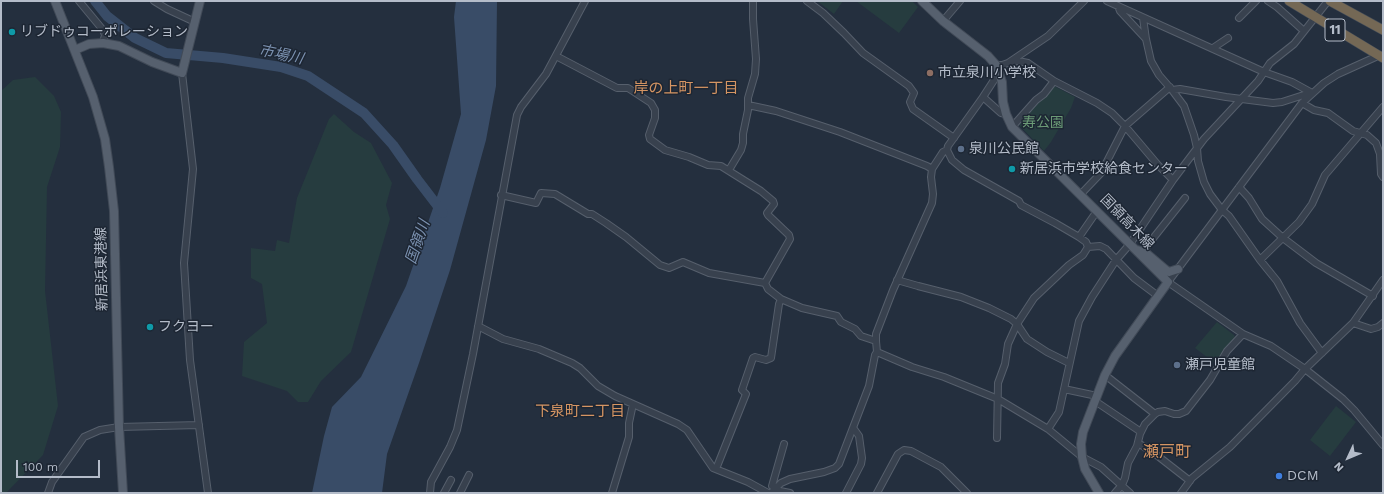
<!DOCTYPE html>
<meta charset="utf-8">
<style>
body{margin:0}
#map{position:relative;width:1384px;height:494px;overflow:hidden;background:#242f3e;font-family:"Work Sans",sans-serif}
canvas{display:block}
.frame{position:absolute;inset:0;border:2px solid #b4bcc9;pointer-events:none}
.north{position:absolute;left:1328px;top:438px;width:40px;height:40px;-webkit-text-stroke:3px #1d2633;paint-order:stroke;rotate:226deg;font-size:11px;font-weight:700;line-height:16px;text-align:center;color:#b4bcc9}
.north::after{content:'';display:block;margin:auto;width:14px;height:18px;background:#b4bcc9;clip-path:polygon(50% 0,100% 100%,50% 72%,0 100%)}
.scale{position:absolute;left:16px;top:460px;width:84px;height:18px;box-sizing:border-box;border:2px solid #b4bcc9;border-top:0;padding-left:5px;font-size:12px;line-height:14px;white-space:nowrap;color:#b4bcc9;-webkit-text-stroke:3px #1d2633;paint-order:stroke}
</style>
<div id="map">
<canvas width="1384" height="494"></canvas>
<div class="frame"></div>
<div class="north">N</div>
<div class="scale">100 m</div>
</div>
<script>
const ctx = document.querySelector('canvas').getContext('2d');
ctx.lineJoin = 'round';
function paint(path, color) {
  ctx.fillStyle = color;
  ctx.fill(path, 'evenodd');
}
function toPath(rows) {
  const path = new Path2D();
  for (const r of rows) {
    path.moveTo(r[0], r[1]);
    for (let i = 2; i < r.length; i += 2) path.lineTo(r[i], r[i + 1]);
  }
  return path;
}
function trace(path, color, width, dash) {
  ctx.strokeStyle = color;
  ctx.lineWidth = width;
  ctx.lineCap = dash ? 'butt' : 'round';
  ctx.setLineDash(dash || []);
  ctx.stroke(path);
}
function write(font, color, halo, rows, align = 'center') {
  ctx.font = font + ' "Work Sans","Noto Sans JP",sans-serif';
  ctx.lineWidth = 3;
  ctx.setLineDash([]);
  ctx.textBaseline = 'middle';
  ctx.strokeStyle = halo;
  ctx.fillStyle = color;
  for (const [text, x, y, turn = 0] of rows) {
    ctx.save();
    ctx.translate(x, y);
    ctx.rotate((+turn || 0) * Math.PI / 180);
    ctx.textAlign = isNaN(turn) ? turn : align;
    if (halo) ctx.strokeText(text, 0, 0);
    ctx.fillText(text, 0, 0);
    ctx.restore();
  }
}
paint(toPath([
 [817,1,843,1,834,14],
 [856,1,912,1,918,7,899,33],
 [35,77,54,96,61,112,60,147,47,187,45,291,58,406,43,455,6,493,1,493,1,91,13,80],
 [1054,86,1075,97,1071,108,1051,142,1044,151,1019,125,1051,87],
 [334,114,354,132,371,143,392,183,386,205,390,219,351,352,321,381,308,402,298,402,287,391,242,376,244,342,267,323,262,284,251,278,251,248,275,251,277,240,289,243,297,198,329,119],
 [1217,322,1234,335,1235,338,1216,364,1195,348],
 [1336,406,1356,422,1330,456,1310,440]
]), '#263c3f');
paint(toPath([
 [456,1,497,1,496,86,486,140,450,270,419,363,387,454,382,493,312,493,324,436,332,407,361,377,406,286,440,188,461,114,454,17]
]), '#394c67');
trace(toPath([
 [95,1,107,16,135,38,166,53,223,58,281,67,308,76,364,113,393,145,417,179,443,213]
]), '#394c67', 10);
const minor = toPath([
 [79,1,103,30,105,35,103,43],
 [154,1,167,9,195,22],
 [807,1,823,13,844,33,863,53,909,86,914,93,910,102,913,109,954,138],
 [1107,1,1264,72,1292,82,1312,93],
 [1268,1,1277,7,1304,31],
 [1118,6,1120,11,1146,39],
 [1143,18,1146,39,1151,61,1159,75,1172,90,1184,106,1194,135,1197,148,1198,161,1204,182,1210,194,1222,210,1229,216,1260,260,1277,281,1300,323,1322,353],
 [1239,18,1256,1],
 [943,21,960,1],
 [1213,48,1228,38],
 [1380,55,1338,74,1324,83,1302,103,1168,282,1243,334,1271,346,1305,369,1343,399,1354,410,1383,445],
 [556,56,617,88,628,88,651,103,655,110,655,118,649,135,650,139,665,150,689,157,708,165,721,166,761,191,773,201,774,204,767,213,768,215,789,235,790,239,765,283],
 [1008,63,1018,61,1028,63,1054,81,1097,103,1112,113,1125,126,1158,165,1173,180],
 [996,65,1002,65,1008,63,1048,36,1084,1],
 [182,73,193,169,184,263,190,360,208,493],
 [1000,74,996,77,983,97,1001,113,1006,114],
 [1172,90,1180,89,1226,97,1273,103,1282,102,1310,93],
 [1302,103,1314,110,1328,113,1353,131,1367,135,1376,143,1380,154,1381,174,1383,177],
 [748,105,776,111,840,132,927,166,932,169],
 [1012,127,1036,100,1044,94,1054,81],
 [947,150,952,160,964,170,1019,201,1021,205,1055,223,1079,237,1086,242,1088,247,1100,246,1106,249,1134,278,1158,296],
 [729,170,741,150,743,143,743,134,748,110,748,98,755,74,756,59,753,19,753,1],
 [1239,187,1249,198,1262,219,1283,238,1316,263,1373,296],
 [1081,194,1101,173,1125,126,1170,87],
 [501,195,536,203,541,193,555,194,588,214,592,214,606,223,626,237,660,265,669,268,683,262,709,273,765,283,768,289,781,299,802,308,837,316,841,322,855,329,861,336,876,341],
 [1079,237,1097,211],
 [1143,251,1185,198],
 [1260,260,1299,222,1312,204,1325,175,1383,107],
 [897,280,918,286,961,297,989,308,1011,319,1017,324,1027,339,1047,352,1069,363],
 [1353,323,1371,329,1378,327,1383,323],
 [478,326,503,339,539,349,572,363,580,368,598,386,615,396,678,424,687,430,713,468,748,482,768,493],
 [877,352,912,367,944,377,998,399,1048,429,1082,457,1101,467,1130,493],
 [1105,375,1155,414],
 [1064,389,1097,396],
 [1095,401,1141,432],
 [1048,429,1059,412,1079,321,1092,297,1116,260,1130,244,1173,180,1204,139,1258,81,1270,63,1294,44,1328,1],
 [997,438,998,383,1005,364,1008,344,1017,324,1034,298,1069,265,1083,255,1088,247],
 [1138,443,1154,453,1190,481],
 [784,444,772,486,780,491,790,493],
 [716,469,746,394,742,390,753,358,755,357,766,360,771,358,779,304,781,299],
 [48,493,52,482,84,437,100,430,119,427,199,425],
 [430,493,431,482,450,447,457,430,473,354,517,115,521,107,546,74,585,1],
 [444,493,451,480],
 [460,493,469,475],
 [612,493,629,437,629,423,633,404],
 [771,493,781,483,790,479,824,472,835,468,839,464,869,386,875,355,877,352,876,341,876,334,893,290,932,203,933,194,931,177,932,169,943,152,947,150,948,146,983,97],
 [846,493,861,464,862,458,859,436,854,429],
 [877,493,898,454,904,450,911,451,941,467,967,493],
 [1115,493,1122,485,1125,478,1128,463,1137,446,1140,434,1145,424,1155,414,1158,412,1165,411,1174,414,1179,414,1186,411,1210,380,1227,351,1243,334],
 [1181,493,1192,478,1230,447,1295,381,1305,369,1353,323,1383,280]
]);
const major = toPath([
 [55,1,93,97,105,139,109,167,114,211,119,427,123,493],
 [922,1,943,21,988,56,996,65,1002,82,1003,102,1006,114,1012,127,1168,282,1115,356,1105,375,1083,432,1081,444,1082,457,1085,469,1099,493],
 [75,50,89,44,103,43,119,46,152,62,182,73,200,1],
 [1137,250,1146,253,1166,270,1169,272,1178,269]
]);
const highway = toPath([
 [1289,1,1383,58],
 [1330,1,1383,30]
]);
trace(minor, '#565f6c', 8);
trace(major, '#414a57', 10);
trace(highway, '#434c59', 10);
trace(minor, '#38414e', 6);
trace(major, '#56606e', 8);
trace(highway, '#746855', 9);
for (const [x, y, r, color] of [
 [12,32,4,"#0f9aa8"],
 [930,73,4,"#8d6e63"],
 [961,149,4,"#5c6f8a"],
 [1012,169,4,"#0f9aa8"],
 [150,327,4,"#0f9aa8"],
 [1177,365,4,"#5c6f8a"],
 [1279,476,4,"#3f7fe0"]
]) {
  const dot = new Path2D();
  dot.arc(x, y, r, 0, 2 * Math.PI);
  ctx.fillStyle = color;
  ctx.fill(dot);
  trace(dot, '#1d2633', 1.5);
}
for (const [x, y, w] of [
 [1335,30,20]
]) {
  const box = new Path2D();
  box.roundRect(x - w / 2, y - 11, w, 22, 3);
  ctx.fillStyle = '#1d2633';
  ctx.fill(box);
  trace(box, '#b4bcc9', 1);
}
write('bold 13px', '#b4bcc9', null, [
 ["11",1335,30]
]);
write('14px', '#b4bcc9', '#1d2633', [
 ["リブドゥコーポレーション",20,32],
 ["市立泉川小学校",938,73],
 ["泉川公民館",969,149],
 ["新居浜市学校給食センター",1020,169],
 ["フクヨー",158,327],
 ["瀬戸児童館",1185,365],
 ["DCM",1287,476]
], 'left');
write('14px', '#6b9a76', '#1d2633', [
 ["寿公園",1043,123]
]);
write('14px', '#b4bcc9', '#1d2633', [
 ["国領高木線",1127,222,46],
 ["新居浜東港線",102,269,-91]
]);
write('italic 15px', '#7c92b1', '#1d2633', [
 ["市場川",281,55,12],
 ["国領川",418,242,-71]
]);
write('15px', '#d59563', '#1d2633', [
 ["岸の上町一丁目",686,89],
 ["下泉町二丁目",580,412]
]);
write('16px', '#d59563', '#1d2633', [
 ["瀬戸町",1167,452]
]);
</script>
